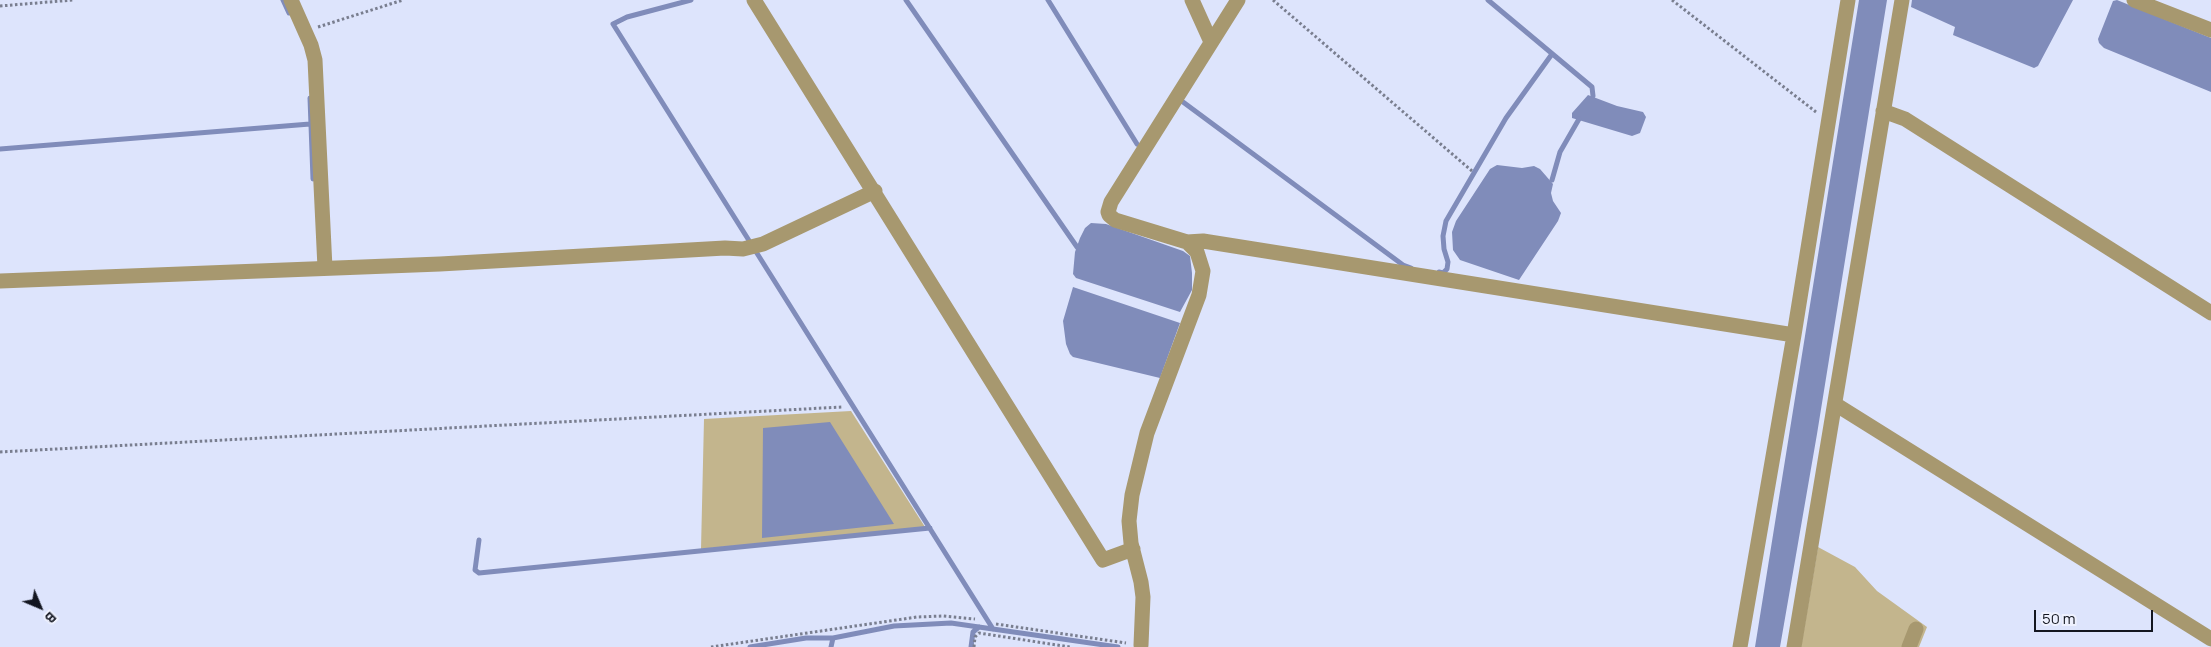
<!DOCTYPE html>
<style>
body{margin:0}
#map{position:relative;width:2211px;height:647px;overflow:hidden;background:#dde4fc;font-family:Manrope,sans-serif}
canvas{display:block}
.north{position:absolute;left:15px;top:582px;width:50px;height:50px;-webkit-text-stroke:4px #eef1fe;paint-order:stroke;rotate:135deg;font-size:14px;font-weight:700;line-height:20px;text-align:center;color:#131620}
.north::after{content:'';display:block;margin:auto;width:18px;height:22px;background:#131620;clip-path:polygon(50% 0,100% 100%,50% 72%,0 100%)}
.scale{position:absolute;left:2034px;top:610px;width:119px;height:22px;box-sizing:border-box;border:2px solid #131620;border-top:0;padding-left:6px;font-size:15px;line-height:18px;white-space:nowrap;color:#131620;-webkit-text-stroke:4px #eef1fe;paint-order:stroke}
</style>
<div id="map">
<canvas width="2211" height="647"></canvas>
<div class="north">B</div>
<div class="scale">50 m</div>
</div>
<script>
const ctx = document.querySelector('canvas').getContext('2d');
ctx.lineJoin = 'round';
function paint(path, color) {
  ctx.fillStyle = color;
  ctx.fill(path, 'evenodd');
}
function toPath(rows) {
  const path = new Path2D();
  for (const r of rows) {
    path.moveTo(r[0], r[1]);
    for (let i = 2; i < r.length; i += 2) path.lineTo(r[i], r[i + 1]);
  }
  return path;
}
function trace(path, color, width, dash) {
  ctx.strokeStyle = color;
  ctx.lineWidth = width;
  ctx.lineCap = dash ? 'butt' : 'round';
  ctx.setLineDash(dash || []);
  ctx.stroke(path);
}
paint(toPath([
 [851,411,925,527,701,549,704,419],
 [1818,547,1855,567,1877,591,1927,627,1919,647,1801,647]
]), '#c3b58d');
paint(toPath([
 [1859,0,1887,0,1817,434,1780,647,1755,647],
 [1912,0,2073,0,2038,66,2034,68,1953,35,1955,27,1911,7],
 [2117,0,2211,38,2211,92,2104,48,2099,43,2098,39,2113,1],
 [1588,95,1617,106,1643,112,1646,117,1640,133,1632,136,1572,118,1572,113],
 [1497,165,1522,168,1534,166,1540,169,1553,184,1551,193,1553,201,1561,213,1558,221,1519,280,1460,260,1453,250,1452,232,1456,221,1490,169],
 [1091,223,1106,224,1183,251,1190,256,1192,273,1192,290,1180,312,1076,278,1073,274,1075,252,1080,238,1085,228],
 [1073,287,1180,323,1160,378,1073,357,1070,354,1066,344,1063,321],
 [830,422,894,524,762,538,763,428]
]), '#808cba');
trace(toPath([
 [283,0,289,13],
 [691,0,627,17,613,24,993,629],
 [906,0,1077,247],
 [1048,0,1137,144],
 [1488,0,1592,87,1593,96],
 [310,98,313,179],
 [1183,102,1403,265,1411,268],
 [0,149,310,124],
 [1552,180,1560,152,1579,119],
 [1439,272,1443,273,1447,269,1448,262,1444,249,1443,236,1446,221,1506,118,1552,54],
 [479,540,475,570,479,573,930,528],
 [750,647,806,638,833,638,894,626,951,623,1118,647],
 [831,647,833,638],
 [971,647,973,632,979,627]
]), '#808cba', 5);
trace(toPath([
 [1273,0,1472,171],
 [1672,0,1816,112],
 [0,6,73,0],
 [318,27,403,0],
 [0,452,842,407],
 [996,624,1126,643],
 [711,647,917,617,943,616,975,619],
 [974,647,975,637,979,633,1070,647]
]), '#797e8f', 3, [2.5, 2.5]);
trace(toPath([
 [291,0,311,45,315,60,325,268],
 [754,0,1103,560,1133,549],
 [1192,0,1211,42],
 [2134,0,2211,30],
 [1883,111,1905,119,2211,313],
 [1187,242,1203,241,1794,335],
 [0,281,440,264,725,248,743,249,763,244,875,191],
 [1835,404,2211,639],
 [1141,645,1143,597,1141,582,1131,543,1129,521,1132,495,1147,433,1199,295,1203,271,1197,252,1187,242,1115,220,1109,215,1108,212,1111,202,1238,0],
 [1740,647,1794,335,1848,0],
 [1794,647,1902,0],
 [1909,647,1916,629]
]), '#a7986f', 15);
</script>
